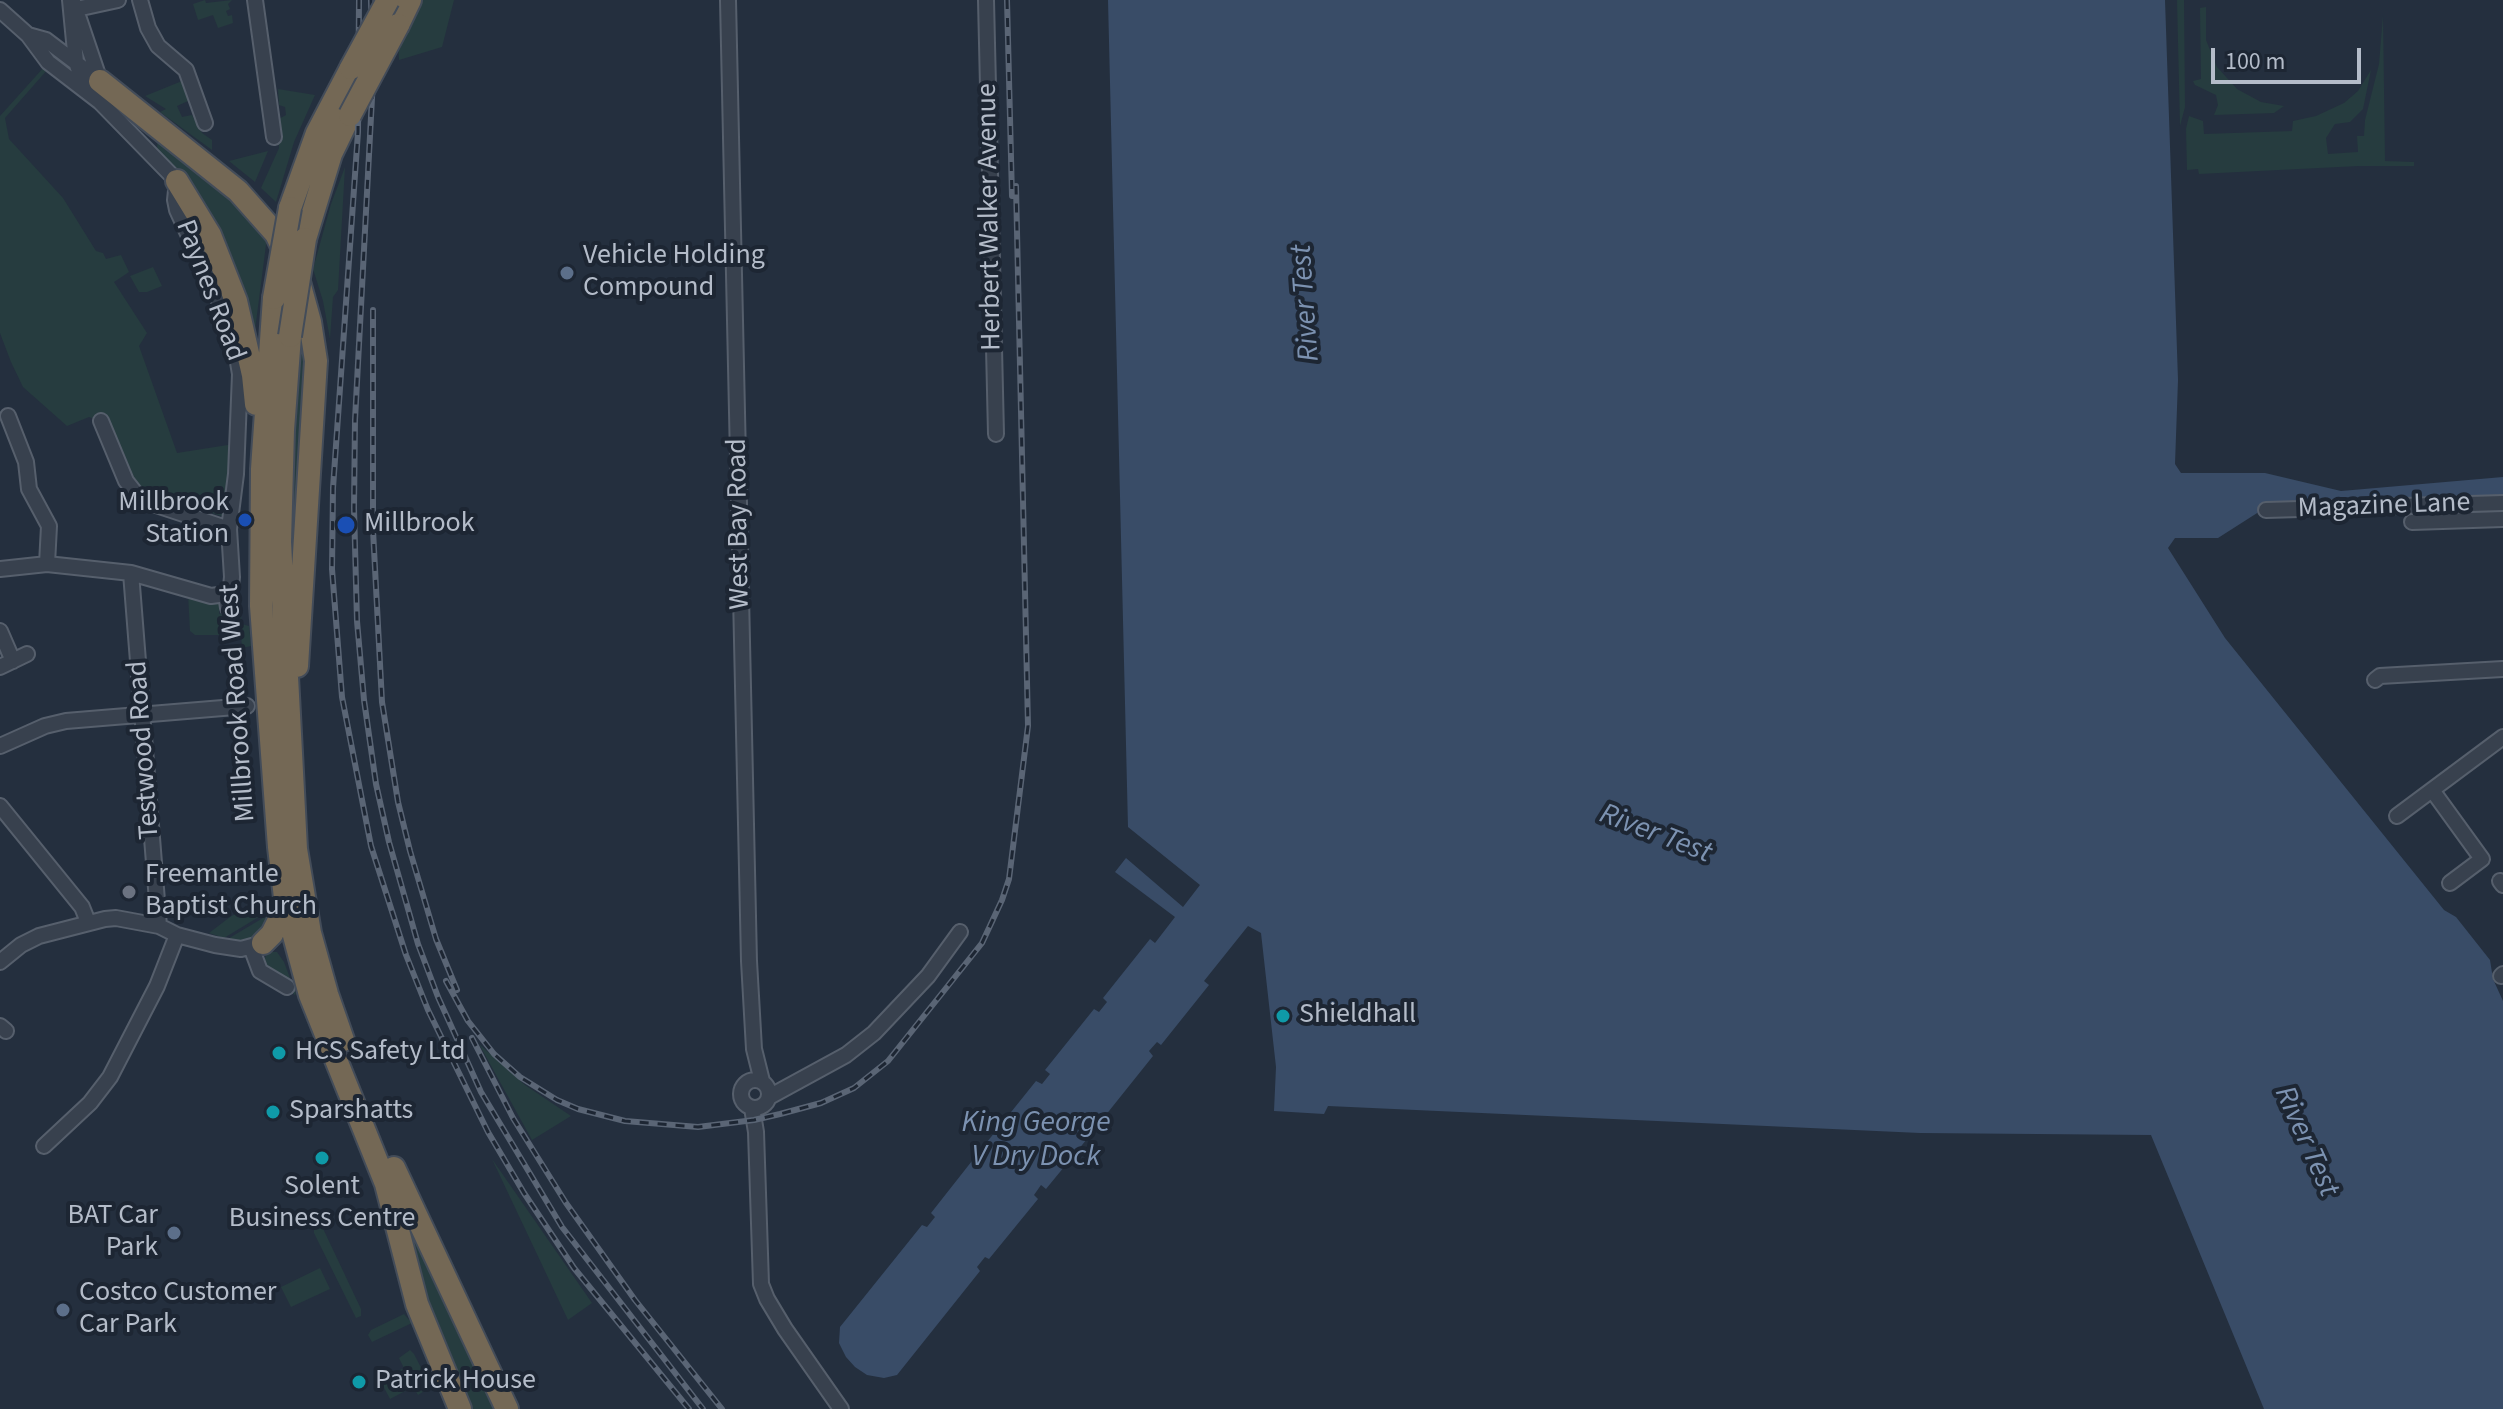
<!DOCTYPE html>
<style>
body{margin:0}
#map{position:relative;width:2503px;height:1409px;overflow:hidden;background:#242f3e;font-family:"Source Sans 3",sans-serif}
canvas{display:block}
.scale{position:absolute;left:2211px;top:48px;width:150px;height:36px;box-sizing:border-box;border:4px solid #b4bcc9;border-top:0;padding-left:10px;font-size:24px;line-height:28px;white-space:nowrap;color:#b4bcc9;-webkit-text-stroke:6px #1d2633;paint-order:stroke}
</style>
<div id="map">
<canvas width="2503" height="1409"></canvas>
<div class="scale">100 m</div>
</div>
<script>
const ctx = document.querySelector('canvas').getContext('2d');
ctx.lineJoin = 'round';
function paint(path, color) {
  ctx.fillStyle = color;
  ctx.fill(path, 'evenodd');
}
function toPath(rows) {
  const path = new Path2D();
  for (const r of rows) {
    if (r.length === 3) {
      path.moveTo(r[0] + r[2], r[1]);
      path.arc(r[0], r[1], r[2], 0, 2 * Math.PI);
      continue;
    }
    path.moveTo(r[0], r[1]);
    for (let i = 2; i < r.length; i += 2) path.lineTo(r[i], r[i + 1]);
  }
  return path;
}
function trace(path, color, width, dash) {
  ctx.strokeStyle = color;
  ctx.lineWidth = width;
  ctx.lineCap = dash ? 'butt' : 'round';
  ctx.setLineDash(dash || []);
  ctx.stroke(path);
}
function write(font, color, halo, rows, align = 'center') {
  ctx.font = font + ' "Source Sans 3",sans-serif';
  ctx.lineWidth = 8;
  ctx.setLineDash([]);
  ctx.textBaseline = 'middle';
  ctx.strokeStyle = halo;
  ctx.fillStyle = color;
  for (const [text, x, y, turn = 0] of rows) {
    ctx.save();
    ctx.translate(x, y);
    ctx.rotate((+turn || 0) * Math.PI / 180);
    ctx.textAlign = isNaN(turn) ? turn : align;
    if (halo) ctx.strokeText(text, 0, 0);
    ctx.fillText(text, 0, 0);
    ctx.restore();
  }
}
paint(toPath([
 [205,0,206,3,232,0,228,4,230,9,226,11,228,16,232,15,233,23,218,28,213,15,198,20,193,4],
 [420,0,454,0,442,47,399,60,398,43],
 [2177,0,2184,0,2185,107,2180,126],
 [2206,7,2206,40,2217,67,2237,89,2261,102,2284,106,2274,113,2214,115,2218,105,2216,95,2195,85,2193,81,2201,79,2200,8],
 [2383,15,2385,161,2414,162,2414,166,2359,166,2199,174,2198,169,2187,170,2186,129,2189,116,2203,121,2204,134,2292,131,2293,121,2316,116,2344,103,2358,91,2371,70,2363,109,2350,122,2335,124,2326,138,2328,154,2358,152,2357,136,2364,136,2365,120,2379,64],
 [45,66,48,69,5,118,9,139,63,198,96,251,103,253,106,259,121,255,129,272,114,282,147,333,139,346,177,453,234,444,222,516,152,495,131,479,101,421,89,417,67,426,23,387,11,362,0,333,0,116],
 [182,81,190,94,188,101,177,106,182,117,192,115,202,133,212,140,212,150,160,112,166,109,145,96],
 [278,89,315,95,294,142,276,202,261,188,279,148,277,120,286,115,285,107,279,105],
 [158,132,198,165,267,237,254,338,190,189,157,149],
 [268,151,255,182,229,161],
 [345,167,338,290,333,297,330,339,323,301,313,269,331,204],
 [153,267,162,286,147,292,139,292,130,276],
 [302,325,309,364,286,640,289,456],
 [188,594,221,599,219,614,240,607,242,624,249,626,251,646,242,648,241,635,195,635,190,631],
 [269,896,270,904,267,912,224,938,209,933,230,917,246,907,248,909,254,906,253,904],
 [268,915,271,918,259,936,238,942,226,940],
 [272,952,277,952,284,962,296,994,294,995,289,983,263,965,266,955],
 [479,1044,525,1085,571,1116,532,1140],
 [492,1159,592,1303,568,1320,544,1269],
 [407,1219,436,1278,493,1409,467,1409,433,1331,402,1221],
 [319,1220,361,1309,361,1316,356,1318,314,1233,314,1225],
 [320,1268,330,1289,291,1307,281,1287],
 [404,1314,412,1323,372,1342,368,1335,371,1330],
 [410,1350,414,1354,431,1387,418,1395,413,1387,390,1399,380,1380,404,1368,399,1358]
]), '#263c3f');
paint(toPath([
 [1108,0,2165,0,2178,380,2175,464,2181,473,2265,473,2341,491,2503,477,2503,499,2265,508,2218,538,2175,538,2168,548,2225,638,2444,910,2456,917,2490,960,2493,979,2503,1001,2503,1409,2264,1409,2151,1135,1920,1133,1328,1106,1324,1114,1274,1111,1276,1067,1261,933,1248,926,1204,981,1209,985,1161,1045,1157,1042,1149,1051,1153,1056,1105,1116,1100,1113,1091,1124,1096,1128,1046,1189,1041,1185,1034,1195,1038,1199,989,1259,985,1257,977,1267,980,1271,897,1375,884,1378,867,1375,855,1367,846,1357,839,1343,840,1327,922,1225,927,1227,935,1217,931,1213,979,1152,983,1155,991,1145,987,1142,1036,1081,1042,1084,1050,1074,1045,1070,1094,1009,1099,1012,1107,1002,1103,998,1150,939,1155,943,1175,917,1115,872,1126,858,1183,907,1200,885,1128,827]
]), '#394c67');
const minor = toPath([
 [70,0,76,62,85,89],
 [140,0,148,28,158,46,186,70,205,123],
 [255,0,274,137],
 [728,0,749,961,754,1049,762,1081],
 [986,0,996,434],
 [74,4,100,81],
 [0,10,28,35,48,62,100,102,177,181,175,200,177,210,219,301,235,345,240,374,236,474,229,529,232,577,231,587,226,594,228,608],
 [72,10,118,0],
 [28,35,46,40,100,81],
 [8,416,26,462,29,489,49,526,47,564],
 [101,421,126,481,141,500,229,529],
 [2266,510,2503,503],
 [2412,522,2503,519],
 [0,569,47,564,131,573,211,596,226,594],
 [131,573,159,926],
 [0,631,13,661],
 [0,667,27,654],
 [2375,680,2380,676,2503,669],
 [0,746,45,726,66,721,247,706],
 [2432,790,2482,859,2450,883],
 [0,806,82,907,88,922],
 [2397,816,2503,737],
 [2500,881,2503,885],
 [251,947,260,971,287,987],
 [0,962,21,945,39,936,105,919,116,918,159,926,177,935,215,945,241,949,263,943],
 [2501,976,2503,974],
 [0,1026,6,1031],
 [755,1094,14],
 [769,1097,846,1055,874,1033,928,976,960,932],
 [752,1108,756,1132,761,1284,767,1299,785,1329,841,1409],
 [44,1146,90,1103,110,1077,157,986,177,935]
]);
const highway = toPath([
 [398,25,410,0],
 [100,81,238,191,276,234,299,282,310,322,316,361,297,666],
 [177,181,210,235,236,301,253,375,256,404],
 [290,208,317,133,351,68],
 [305,239,331,154,350,115],
 [274,298,262,469,261,606,279,847,286,906,310,995,386,1184,417,1304,460,1409],
 [290,336,283,430,280,542,296,849,310,933,327,994,343,1040],
 [263,943,272,934,286,906],
 [394,1168,507,1409]
]);
trace(minor, '#565f6c', 18);
trace(highway, '#434c59', 26);
trace(minor, '#38414e', 14);
trace(highway, '#746855', 22);
const rail = toPath([
 [359,0,358,132,333,488,332,569,342,697,371,846,406,955,428,1010,488,1132,524,1193,574,1268,689,1409],
 [371,0,373,79,355,420,354,508,357,621,364,700,376,784,389,842,418,944,438,997,481,1092,562,1227,703,1409],
 [1007,0,1012,196],
 [373,310,373,530,382,702,398,802,410,851,436,939,457,990],
 [446,981,468,1021,494,1054,520,1077,557,1100,578,1109,625,1121,698,1127,754,1120,780,1114,821,1103,854,1088,888,1061,982,943,1002,900,1009,879,1028,726,1016,186],
 [472,1038,513,1118,566,1203,635,1300,722,1409]
]);
trace(rail, '#5a6575', 6);
trace(rail, '#1d2633', 3, [9]);
const highwayBridge = toPath([
 [351,68,388,0],
 [350,115,398,25],
 [274,298,290,208],
 [290,336,305,239]
]);
trace(highwayBridge, '#434c59', 26, []);
trace(highwayBridge, '#746855', 22);
for (const [x, y, r, color] of [
 [567,273,8,"#5c6f8a"],
 [245,520,8,"#1a4fb4"],
 [346,525,10,"#1a4fb4"],
 [129,892,8,"#6b7280"],
 [1283,1016,8,"#0f9aa8"],
 [279,1053,8,"#0f9aa8"],
 [273,1112,8,"#0f9aa8"],
 [322,1158,8,"#0f9aa8"],
 [174,1233,8,"#5c6f8a"],
 [63,1310,8,"#5c6f8a"],
 [359,1382,8,"#0f9aa8"]
]) {
  const dot = new Path2D();
  dot.arc(x, y, r, 0, 2 * Math.PI);
  ctx.fillStyle = color;
  ctx.fill(dot);
  trace(dot, '#1d2633', 3);
}
write('28px', '#b4bcc9', '#1d2633', [
 ["Herbert Walker Avenue",991,217,-91],
 ["Paynes Road",209,291,69],
 ["Magazine Lane",2384,507,-2],
 ["West Bay Road",740,524,-91],
 ["Millbrook Road West",239,703,-94],
 ["Testwood Road",145,750,-94]
]);
write('28px', '#b4bcc9', '#1d2633', [
 ["Vehicle Holding",583,257],
 ["Compound",583,289],
 ["Millbrook",229,504,"right"],
 ["Station",229,536,"right"],
 ["Millbrook",364,525],
 ["Freemantle",145,876],
 ["Baptist Church",145,908],
 ["Shieldhall",1299,1016],
 ["HCS Safety Ltd",295,1053],
 ["Sparshatts",289,1112],
 ["Solent",322,1188,"center"],
 ["Business Centre",322,1220,"center"],
 ["BAT Car",158,1217,"right"],
 ["Park",158,1249,"right"],
 ["Costco Customer",79,1294],
 ["Car Park",79,1326],
 ["Patrick House",375,1382]
], 'left');
write('italic 30px', '#7c92b1', '#1d2633', [
 ["River Test",1307,303,-94],
 ["River Test",1655,835,21],
 ["King George",1036,1124],
 ["V Dry Dock",1036,1158],
 ["River Test",2305,1142,66]
]);
</script>
